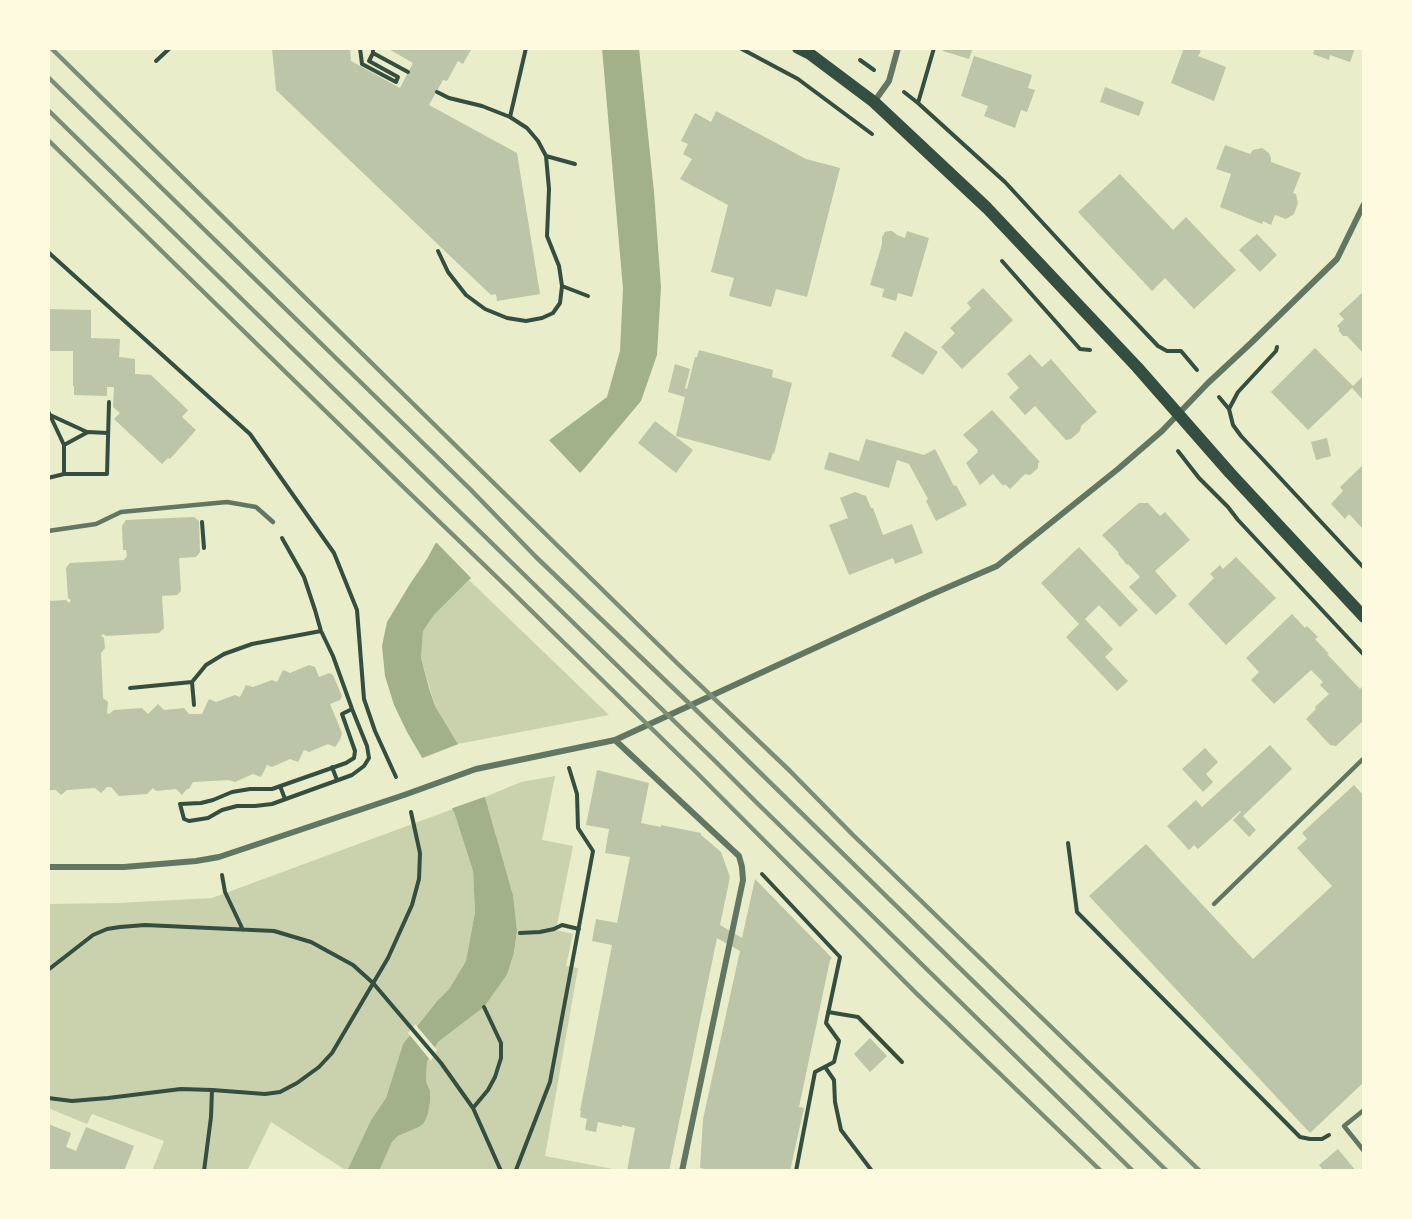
<!DOCTYPE html>
<style>
body{margin:0}
#map{position:relative;width:1412px;height:1219px;overflow:hidden;background:#e9edc9;font-family:"Roboto Serif",serif}
canvas{display:block}
.frame{position:absolute;inset:0;border:50px solid #fefae0;pointer-events:none}
</style>
<div id="map">
<canvas width="1412" height="1219"></canvas>
<div class="frame"></div>
</div>
<script>
const ctx = document.querySelector('canvas').getContext('2d');
ctx.lineJoin = 'round';
function paint(path, color) {
  ctx.fillStyle = color;
  ctx.fill(path, 'evenodd');
}
function toPath(rows) {
  const path = new Path2D();
  for (const r of rows) {
    path.moveTo(r[0], r[1]);
    for (let i = 2; i < r.length; i += 2) path.lineTo(r[i], r[i + 1]);
  }
  return path;
}
function trace(path, color, width, dash) {
  ctx.strokeStyle = color;
  ctx.lineWidth = width;
  ctx.lineCap = dash ? 'butt' : 'round';
  ctx.setLineDash(dash || []);
  ctx.stroke(path);
}
paint(toPath([
 [469,580,609,715,458,744,435,706,421,658,423,631,434,615],
 [555,776,542,840,573,846,556,930,573,934,566,966,578,968,545,1156,623,1171,379,1171,392,1142,398,1136,419,1127,424,1123,428,1114,430,1102,430,1090,426,1082,427,1062,438,1042,484,1007,507,975,514,953,517,930,513,895,485,797,521,782],
 [453,809,473,871,475,912,466,961,449,989,437,1001,403,1044,386,1098,371,1120,347,1171,271,1122,247,1171,152,1171,164,1141,92,1114,87,1124,48,1108,48,904,118,903,212,898]
]), '#cad2ad');
paint(toPath([
 [602,48,639,48,654,192,661,287,657,355,641,401,583,470,469,580,434,615,423,631,421,658,429,688,435,706,458,744,485,797,513,895,517,930,514,953,507,975,484,1007,438,1042,427,1062,426,1082,430,1090,430,1102,428,1114,424,1123,419,1127,398,1136,392,1142,379,1171,347,1171,371,1120,386,1098,403,1044,437,1001,449,989,466,961,475,912,473,871,454,812,407,732,394,705,385,676,382,646,387,622,410,584,427,559,435,544,544,444,607,397,620,351,623,289],
 [560,455,562,461,457,558,457,551]
]), '#a3b18a');
paint(toPath([
 [547,438,582,475,473,580,434,540],
 [558,459,559,460,458,555,459,553],
 [461,743,487,796,450,809,420,759],
 [415,1024,437,1050,431,1061,408,1033]
]), '#e9edc9');
paint(toPath([
 [272,48,350,48,351,61,400,88,413,63,387,48,472,48,463,64,458,61,447,81,443,80,429,105,517,153,540,294,497,301,496,294,491,295,276,90],
 [944,48,973,48,969,59,943,51],
 [1184,48,1194,48,1201,51,1198,56,1226,67,1214,101,1171,83],
 [1315,48,1355,48,1350,62,1330,55,1329,60,1313,54],
 [974,56,1032,75,1028,88,1035,90,1027,112,1021,110,1015,128,984,116,988,106,961,96],
 [1105,87,1144,102,1139,116,1100,102],
 [716,111,806,159,840,168,807,297,776,289,771,307,729,296,734,278,711,272,728,205,680,179,692,159,683,154,688,144,681,141,695,113,711,122],
 [1225,145,1250,154,1253,150,1262,148,1269,153,1271,158,1271,162,1301,173,1293,193,1296,194,1298,203,1294,214,1286,219,1275,215,1271,225,1263,221,1262,224,1220,207,1231,174,1216,169],
 [1120,174,1173,230,1186,217,1236,270,1194,309,1165,278,1152,291,1078,212],
 [889,231,892,231,897,235,905,238,907,231,929,238,912,297,898,293,896,301,882,297,884,289,870,285,882,244,882,237,885,232],
 [1257,234,1277,255,1260,272,1239,250],
 [983,288,1013,320,962,369,941,347,955,333,950,328,971,308,967,303],
 [1364,291,1364,354,1347,336,1343,336,1339,331,1339,328,1337,326,1344,319,1339,314],
 [48,309,91,310,91,338,120,339,119,357,135,359,135,374,151,375,188,410,182,417,196,430,170,459,168,458,162,464,114,419,120,413,113,407,114,387,107,387,107,396,74,395,74,386,73,386,73,351,48,351],
 [905,331,938,352,923,375,891,356],
 [1315,348,1353,386,1364,375,1364,401,1352,388,1308,430,1271,392],
 [699,350,773,370,772,377,792,383,774,454,773,453,770,461,676,436,685,397,668,392,675,364,690,369,685,388,687,389,695,357,697,357],
 [1030,354,1042,367,1051,359,1097,412,1081,426,1080,431,1071,439,1066,440,1035,406,1025,415,1009,397,1019,388,1007,374],
 [992,410,1040,462,1038,463,1038,468,1030,475,1025,474,1010,489,1005,484,1003,486,993,474,980,485,966,463,978,452,977,451,978,450,963,435],
 [655,421,693,450,676,473,638,443],
 [1327,438,1331,456,1316,460,1311,442],
 [866,439,924,455,935,449,954,486,956,485,967,505,936,521,926,501,928,499,909,464,897,460,889,488,824,469,829,452,859,461],
 [1364,464,1364,530,1349,514,1345,519,1331,504,1343,491,1340,487],
 [855,492,866,496,871,508,873,508,883,535,912,524,923,553,895,564,893,558,849,575,829,525,848,518,840,498],
 [1139,503,1148,503,1160,516,1165,512,1190,540,1155,571,1177,596,1156,615,1129,587,1140,577,1128,564,1127,565,1118,554,1119,553,1102,535],
 [194,517,199,521,200,552,196,557,179,558,181,591,177,595,162,596,164,628,159,633,106,636,103,634,101,636,104,638,105,648,101,653,103,698,108,702,107,713,109,714,114,710,142,708,148,714,158,704,164,710,184,708,189,714,202,714,209,699,216,702,235,695,240,697,246,685,253,687,272,680,277,682,283,670,290,673,309,665,315,667,319,677,329,673,333,675,342,696,340,700,330,704,342,733,340,740,335,747,328,744,309,752,304,750,298,762,290,759,272,767,267,765,261,777,253,774,235,782,229,780,193,782,189,789,187,789,182,795,176,789,156,791,153,788,147,794,119,796,111,787,107,787,101,793,95,788,67,790,61,795,56,790,48,790,48,601,66,600,69,603,71,600,68,598,66,568,70,563,124,560,127,556,126,550,123,550,122,526,126,520],
 [1079,547,1138,610,1120,627,1099,605,1085,619,1113,649,1105,657,1128,681,1117,691,1066,637,1079,624,1041,583],
 [1236,557,1276,598,1226,645,1188,604,1214,578,1210,574,1220,565,1223,569],
 [1292,614,1305,628,1307,626,1318,637,1315,639,1329,654,1327,654,1360,689,1364,685,1364,720,1336,746,1330,745,1306,719,1316,709,1315,707,1329,694,1320,685,1323,682,1311,670,1274,704,1251,680,1259,672,1246,658],
 [1270,745,1292,769,1243,816,1256,830,1249,837,1233,820,1241,812,1240,811,1198,849,1194,845,1189,850,1167,826,1196,800,1202,807],
 [1205,748,1218,762,1206,774,1213,782,1203,792,1182,769],
 [597,770,649,783,641,823,661,827,661,825,701,833,701,835,721,852,730,877,720,925,742,938,755,879,832,958,830,960,799,1107,804,1108,790,1171,715,1171,700,1168,703,1119,740,951,717,938,669,1171,627,1171,635,1128,622,1125,622,1127,598,1122,596,1132,585,1130,587,1119,580,1117,581,1111,580,1111,612,945,592,941,596,919,617,923,630,857,605,853,609,829,586,825],
 [1354,785,1364,796,1364,1082,1310,1133,1089,896,1146,844,1253,959,1332,886,1297,848,1307,839,1302,833],
 [870,1038,887,1056,870,1072,854,1054],
 [48,1124,71,1133,66,1147,76,1151,86,1127,134,1146,124,1171,48,1171],
 [1338,1149,1356,1171,1324,1171,1319,1165]
]), '#bcc5a7');
trace(toPath([
 [360,48,362,64,396,82,398,77,369,61,373,53],
 [373,48,373,53,408,72],
 [740,48,798,79,872,134],
 [860,60,874,70],
 [156,61,170,48],
 [437,92,449,98,482,106,510,117,527,128,538,141,546,156,549,189,547,236,559,266,562,286,560,303,553,313,542,318,526,321,507,318,485,309,466,295,448,272,438,251],
 [904,92,918,103,1005,182,1101,286,1158,346,1167,351,1181,351,1197,370],
 [918,103,934,48],
 [510,117,526,48],
 [546,156,575,164],
 [48,252,250,434,334,553,357,610,364,699,375,731,396,777],
 [1002,261,1080,349,1090,350],
 [562,286,588,296],
 [1277,347,1276,351,1238,392,1229,409,1233,425,1241,436,1364,568],
 [1219,397,1229,409],
 [48,411,64,445,64,474],
 [50,415,87,432],
 [64,445,88,432,108,433],
 [1178,451,1199,478,1228,507,1238,520,1364,655],
 [48,478,64,474,107,474,109,402],
 [202,522,204,548],
 [282,538,304,577,315,610,321,631,333,656,351,706,352,709,367,746,369,758,364,766,352,775,272,804,255,806,237,806,222,810,208,818,189,821,184,819,180,804,201,803,213,800,232,792,250,789,272,789,346,763,354,758,355,751,342,714,352,709],
 [130,688,192,682],
 [194,705,192,682,206,665,224,654,252,644,321,631],
 [332,767,337,780],
 [280,786,285,799],
 [1068,843,1077,912,1300,1137,1310,1139,1322,1139,1329,1135],
 [762,874,840,957,826,1023,839,1041,834,1062,815,1072,796,1171],
 [222,875,225,892,243,930],
 [520,933,540,932,554,929,562,925,579,929],
 [48,970,93,935,107,929,120,927,145,925,274,931,311,942,353,965,373,983,441,1063,473,1108,501,1171],
 [828,1012,858,1017,902,1062],
 [825,1067,834,1080,835,1102,841,1130,872,1171],
 [48,1098,72,1101,108,1098,181,1089,212,1090,265,1094,280,1092,297,1083,319,1067,332,1053,388,958,412,905,419,879,420,853,411,812],
 [473,1108,488,1090,495,1077,501,1058,501,1043,484,1007],
 [516,1170,550,1082,593,851,578,828,577,794,569,768],
 [204,1171,211,1117,212,1090],
 [510,1171,520,1171]
]), '#344e41', 4);
trace(toPath([
 [48,531,96,524,121,512,227,502,256,507,273,522],
 [1214,904,1364,758],
 [1364,1110,1344,1126,1364,1151]
]), '#617663', 4.5);
trace(toPath([
 [874,102,889,81,898,48],
 [615,740,739,856,742,867,743,880,682,1171],
 [48,867,124,867,196,861,219,857,404,795,476,769,615,740,930,595,997,566,1118,469,1162,431,1208,383,1251,343,1337,259,1364,204]
]), '#617663', 6);
trace(toPath([
 [798,48,810,54,874,102,987,208,1137,367,1230,473,1364,617]
]), '#344e41', 12);
trace(toPath([
 [51,48,678,664,790,771,853,835,1200,1171],
 [48,77,470,489,536,557,693,707,1167,1171],
 [48,110,716,762,758,804,1133,1171],
 [48,140,394,478,506,586,695,771,917,994,1101,1171]
]), '#7c8e77', 4.5);
</script>
